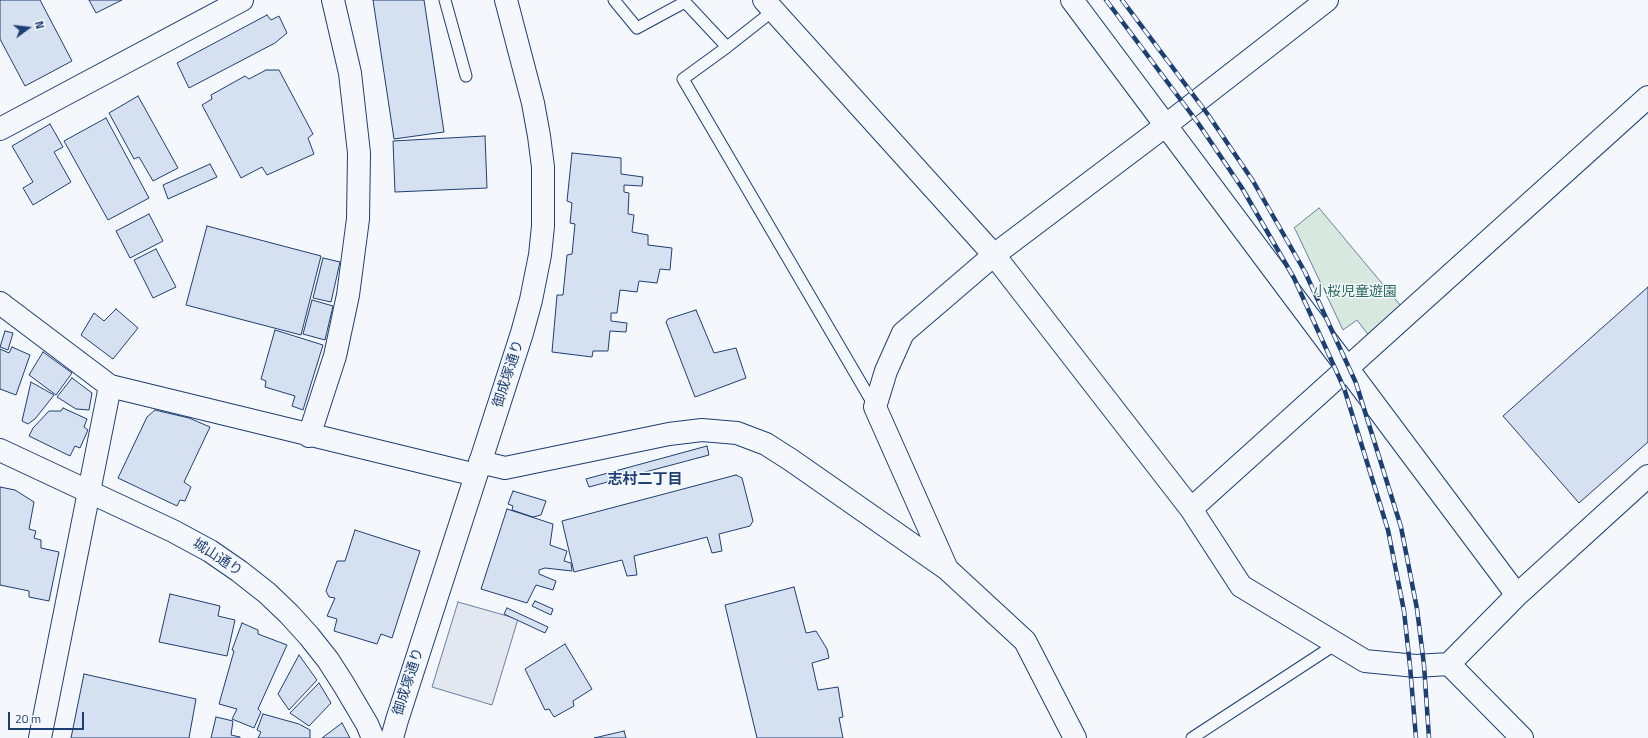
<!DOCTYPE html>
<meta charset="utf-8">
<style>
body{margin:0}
#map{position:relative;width:1648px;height:738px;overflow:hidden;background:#f4f7fb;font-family:"Titillium Web",sans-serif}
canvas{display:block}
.north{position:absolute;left:8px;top:8px;width:40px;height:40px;-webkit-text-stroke:3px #f4f7fb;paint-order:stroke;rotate:75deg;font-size:11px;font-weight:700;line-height:16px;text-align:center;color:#1d3f73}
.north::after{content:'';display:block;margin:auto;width:14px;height:18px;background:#1d3f73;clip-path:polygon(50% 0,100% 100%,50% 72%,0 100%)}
.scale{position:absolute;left:8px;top:712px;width:76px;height:18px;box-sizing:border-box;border:2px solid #1d3f73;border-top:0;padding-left:5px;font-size:12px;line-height:14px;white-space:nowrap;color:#1d3f73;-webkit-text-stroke:3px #f4f7fb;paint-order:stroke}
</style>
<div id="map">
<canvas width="1648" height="738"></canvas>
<div class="north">N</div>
<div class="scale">20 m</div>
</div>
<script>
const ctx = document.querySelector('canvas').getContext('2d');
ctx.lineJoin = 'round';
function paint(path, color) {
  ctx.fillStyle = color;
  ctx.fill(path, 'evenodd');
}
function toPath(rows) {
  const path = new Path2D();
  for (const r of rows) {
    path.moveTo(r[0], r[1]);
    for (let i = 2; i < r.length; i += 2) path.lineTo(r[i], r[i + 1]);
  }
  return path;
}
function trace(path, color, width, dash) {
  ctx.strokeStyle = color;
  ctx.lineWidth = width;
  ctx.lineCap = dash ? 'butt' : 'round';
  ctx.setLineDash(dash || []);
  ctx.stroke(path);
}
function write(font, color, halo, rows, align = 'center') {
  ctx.font = font + ' "Titillium Web","Noto Sans JP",sans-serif';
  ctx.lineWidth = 3;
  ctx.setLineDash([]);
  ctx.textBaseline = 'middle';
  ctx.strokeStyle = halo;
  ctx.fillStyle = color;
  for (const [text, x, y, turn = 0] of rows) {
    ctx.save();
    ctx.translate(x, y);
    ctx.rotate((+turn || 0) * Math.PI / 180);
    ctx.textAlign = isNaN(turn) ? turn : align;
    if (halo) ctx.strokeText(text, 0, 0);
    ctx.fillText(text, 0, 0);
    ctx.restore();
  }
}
const green = toPath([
 [1319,208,1406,312,1373,341,1357,320,1343,330,1296,231,1294,228,1319,208]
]);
paint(green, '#d7e8df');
trace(green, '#687fa3', 1);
const parking = toPath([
 [458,602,518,619,492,705,432,687,458,602]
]);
paint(parking, '#e3e8f0');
trace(parking, '#687fa3', 1);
const building = toPath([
 [0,0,40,0,72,61,25,86,0,39,0,0],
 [89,0,122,0,96,13,89,0],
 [373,0,424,0,444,132,394,139,373,0],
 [267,15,271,20,279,16,287,33,275,43,189,88,177,63,267,15],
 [266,70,279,70,313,134,308,138,314,154,267,175,262,167,241,178,202,105,212,99,211,95,245,76,249,79,266,70],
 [138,96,178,168,153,181,139,157,134,159,109,113,138,96],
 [106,118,149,198,108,220,64,141,106,118],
 [50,124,63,147,54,152,71,182,33,205,23,188,33,182,12,146,50,124],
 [485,136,487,188,395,192,393,141,485,136],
 [572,153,621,158,621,174,643,177,642,186,624,185,624,192,629,193,628,214,634,215,632,232,648,235,648,245,672,248,670,270,660,269,657,283,639,281,637,292,620,290,617,313,611,313,611,321,627,323,626,332,610,331,608,351,593,351,592,357,552,352,557,295,563,295,567,255,572,254,575,224,570,223,572,203,567,201,572,153],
 [210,164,217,177,168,199,163,185,210,164],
 [149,214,163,241,130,258,116,231,149,214],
 [207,226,321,256,301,335,186,305,207,226],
 [156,249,176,287,153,298,134,260,156,249],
 [323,258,340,262,331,302,313,298,323,258],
 [1648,287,1648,442,1579,503,1503,416,1648,287],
 [312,300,333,306,325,340,303,334,312,300],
 [116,309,138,328,113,359,81,335,94,313,104,321,116,309],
 [696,310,714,353,736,348,746,378,695,397,666,322,668,319,696,310],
 [275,330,323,345,303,410,292,406,295,396,265,387,266,381,261,379,275,330],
 [5,331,13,333,8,350,0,347,5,331],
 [12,347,30,355,16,395,0,389,0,349,9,353,12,347],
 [43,352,72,373,56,395,29,375,43,352],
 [72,378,92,393,89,410,76,409,57,397,72,378],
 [31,382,54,395,35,419,28,424,22,421,31,382],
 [63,408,87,419,84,427,88,430,80,448,75,446,70,456,29,436,33,428,49,411,61,411,63,408],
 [155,410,189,418,210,427,184,482,191,487,185,501,180,500,177,506,118,478,147,417,155,410],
 [707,446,709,455,589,487,586,479,707,446],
 [736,475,742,478,753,521,750,526,719,534,722,551,712,553,707,537,634,556,637,575,627,576,622,560,574,572,562,521,736,475],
 [0,487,15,490,34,502,29,529,36,531,34,538,41,540,41,548,59,552,49,601,29,597,29,591,0,585,0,487],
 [513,491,546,501,541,515,533,517,512,510,513,506,508,504,513,491],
 [507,509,553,524,550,545,567,551,564,561,571,563,572,571,545,568,539,570,539,574,556,581,553,590,536,585,527,603,481,589,507,509],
 [355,530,420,551,392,638,381,634,377,644,334,631,337,619,327,616,335,598,329,597,326,591,337,561,345,561,355,530],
 [794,587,806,633,816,631,827,649,829,658,812,663,818,690,838,687,843,717,839,718,843,738,757,738,725,605,794,587],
 [170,594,220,606,218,616,235,620,227,656,159,642,170,594],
 [535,601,553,609,551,615,532,606,535,601],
 [507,608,548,627,545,633,504,614,507,608],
 [242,623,258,630,258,634,287,645,258,709,261,712,254,728,232,719,237,709,219,704,234,651,232,650,242,623],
 [565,644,592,689,573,701,574,706,554,717,549,709,545,710,525,669,565,644],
 [299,655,317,680,289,710,278,694,299,655],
 [84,674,196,699,189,738,71,738,84,674],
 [319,683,331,703,309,726,290,713,319,683],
 [263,714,299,724,310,730,310,738,258,738,261,732,257,730,263,714],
 [216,717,233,721,231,735,240,737,240,738,211,738,216,717],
 [342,723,350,738,322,738,342,723],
 [624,731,626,738,594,738,624,731]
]);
paint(building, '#d5e0f0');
trace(building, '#1d3f73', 1);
const lane = toPath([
 [445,0,466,76],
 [614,0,637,28,685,2,727,47],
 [774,10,727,47,683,79,875,407],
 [1192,738,1336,644]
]);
const street = toPath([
 [764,0,994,255,1191,509,1241,586,1365,661,1416,666,1449,664,1517,595,1648,476],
 [1072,0,1517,595],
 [0,129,242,0],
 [0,303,110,386,476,475],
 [309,436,335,356,348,295,358,219,359,153,350,73,333,0],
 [480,462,505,468,669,434,702,430,737,433,766,444,791,460,947,569,1025,641,1075,738],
 [1191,509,1648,97],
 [947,569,875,407,886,371,903,333,994,255,1165,126,1327,0],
 [1449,664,1522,738],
 [40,738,110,386]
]);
const secondary = toPath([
 [0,450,173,531,210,551,239,571,267,593,289,614,309,636,328,660,344,685,367,724,373,738],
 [392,738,397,720,522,333,531,300,540,255,543,226,543,167,539,136,533,103,506,0]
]);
trace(lane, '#1d3f73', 13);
trace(street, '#1d3f73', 24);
trace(secondary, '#1d3f73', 24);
trace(lane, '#f4f7fb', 11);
trace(street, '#f4f7fb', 22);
trace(secondary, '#f4f7fb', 22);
const rail = toPath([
 [1106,0,1198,123,1242,188,1294,278,1344,388,1388,530,1404,611,1410,666,1416,738],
 [1122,0,1209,116,1253,181,1305,272,1356,383,1401,527,1417,609,1424,665,1429,738]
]);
trace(rail, '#1d3f73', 4.5);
trace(rail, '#f4f7fb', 3, [9]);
write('14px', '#2c6c60', '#f4f7fb', [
 ["小桜児童遊園",1355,293]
]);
write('14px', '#1d3f73', '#f4f7fb', [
 ["御成塚通り",509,374,-72],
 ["城山通り",217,558,33],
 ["御成塚通り",409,682,-72]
]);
write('bold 15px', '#1d3f73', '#f4f7fb', [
 ["志村二丁目",645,480]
]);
</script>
